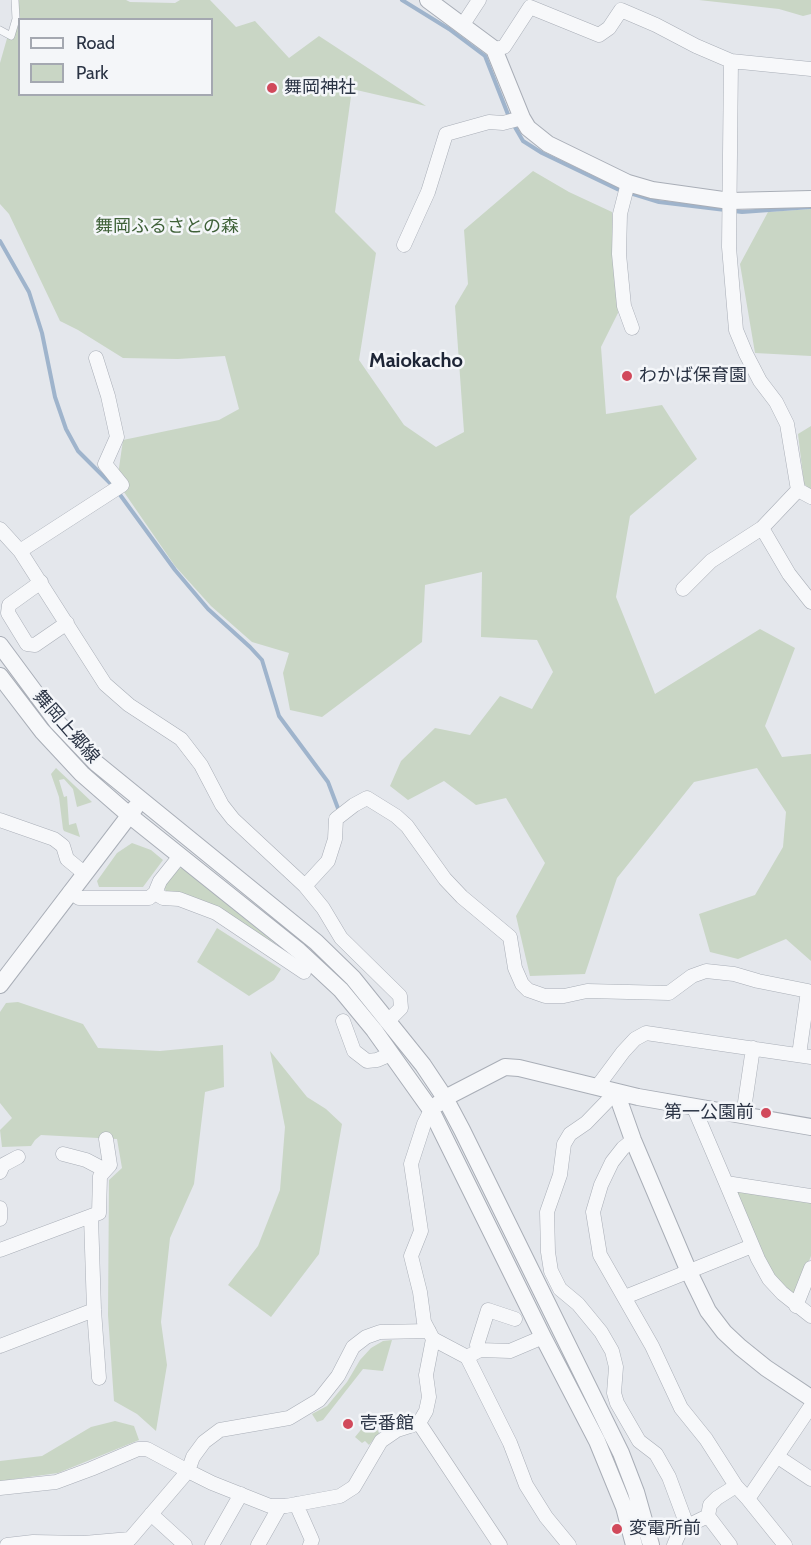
<!DOCTYPE html>
<meta charset="utf-8">
<style>
body{margin:0}
#map{position:relative;width:811px;height:1545px;overflow:hidden;background:#e4e7ec;font-family:Cabin,sans-serif}
canvas{display:block}
.legend{position:absolute;left:18px;top:18px;width:195px;height:78px;box-sizing:border-box;background:#f4f6f9;border:2px solid #a4a8b1;margin:0;padding:8px 10px;list-style:none;font-size:18px;color:#2b3445}
.legend li{display:flex;align-items:center;gap:12px;height:30px}
.legend b{width:30px;border:2px solid #a4a8b1}
</style>
<div id="map">
<canvas width="811" height="1545"></canvas>
<ul class="legend">
<li><b style="height:8px;background:#f7f8fa"></b>Road</li>
<li><b style="height:16px;background:#c9d6c5"></b>Park</li>
</ul>
</div>
<script>
const ctx = document.querySelector('canvas').getContext('2d');
ctx.lineJoin = 'round';
function paint(path, color) {
  ctx.fillStyle = color;
  ctx.fill(path, 'evenodd');
}
function toPath(rows) {
  const path = new Path2D();
  for (const r of rows) {
    path.moveTo(r[0], r[1]);
    for (let i = 2; i < r.length; i += 2) path.lineTo(r[i], r[i + 1]);
  }
  return path;
}
function trace(path, color, width, dash) {
  ctx.strokeStyle = color;
  ctx.lineWidth = width;
  ctx.lineCap = dash ? 'butt' : 'round';
  ctx.setLineDash(dash || []);
  ctx.stroke(path);
}
function write(font, color, halo, rows, align = 'center') {
  ctx.font = font + ' Cabin,"Noto Sans JP",sans-serif';
  ctx.lineWidth = 5;
  ctx.setLineDash([]);
  ctx.textBaseline = 'middle';
  ctx.strokeStyle = halo;
  ctx.fillStyle = color;
  for (const [text, x, y, turn = 0] of rows) {
    ctx.save();
    ctx.translate(x, y);
    ctx.rotate((+turn || 0) * Math.PI / 180);
    ctx.textAlign = isNaN(turn) ? turn : align;
    if (halo) ctx.strokeText(text, 0, 0);
    ctx.fillText(text, 0, 0);
    ctx.restore();
  }
}
paint(toPath([
 [18,0,126,0,130,2,175,3,180,0,210,0,236,27,255,21,289,58,319,36,426,106,352,89,335,212,376,253,359,360,404,425,436,447,464,432,455,306,468,284,464,230,533,171,569,192,612,212,618,313,601,347,606,414,662,405,697,459,630,516,616,597,655,694,760,629,795,648,765,726,782,757,811,754,811,961,786,939,738,959,710,952,699,914,755,895,783,847,786,812,757,768,694,782,617,878,585,974,530,976,516,916,545,863,506,798,476,805,444,781,408,800,390,786,401,761,435,728,470,735,500,696,532,709,553,672,537,640,481,637,482,572,425,585,422,642,322,717,290,710,283,673,289,653,252,642,211,606,175,566,117,482,123,440,219,420,239,409,225,356,178,359,123,358,78,330,60,321,9,214,0,204,0,63],
 [20,20,212,20,212,94,20,94],
 [699,0,811,0,811,14,803,16,779,9],
 [811,209,811,356,755,353,740,264,768,212],
 [811,426,811,490,804,484,798,434],
 [56,768,92,802,77,807,73,789,64,779,59,780,64,797,67,796,69,825,76,823,80,837,64,831,63,829,59,797,51,774],
 [132,843,151,850,163,860,143,887,99,887,97,881,117,853],
 [182,868,185,870,277,945,226,913,166,892,164,885,177,869],
 [217,928,281,969,274,980,249,996,197,962],
 [18,1002,83,1024,98,1048,160,1051,223,1045,224,1087,205,1092,194,1184,170,1238,161,1322,167,1365,156,1431,137,1414,114,1401,108,1315,109,1180,122,1168,117,1139,41,1135,35,1140,31,1146,2,1147,0,1130,12,1118,0,1103,0,1012,6,1003],
 [270,1051,307,1097,326,1109,342,1124,319,1254,271,1317,228,1285,258,1246,280,1190,285,1127],
 [739,1190,811,1200,811,1256,796,1294,790,1294,772,1275,736,1195],
 [392,1340,383,1371,363,1369,323,1420,317,1422,312,1414,327,1406,347,1382,360,1360,371,1348,383,1341],
 [369,1420,374,1423,379,1433,369,1445,365,1441,362,1443,355,1437],
 [115,1421,134,1426,139,1440,58,1473,0,1481,0,1461,42,1456,91,1427]
]), '#c9d6c5');
trace(toPath([
 [402,0,449,29,485,56,509,117,523,141,542,153,617,189,659,202,742,212,811,207],
 [0,241,29,292,42,333,55,397,66,429,78,451,113,486],
 [118,492,175,570,208,609,250,647,262,660,279,716,328,782,339,811]
]), '#9fb4cc', 4);
const service = toPath([
 [0,30,11,36,16,19,15,0]
]);
const minor = toPath([
 [462,26,479,0],
 [494,49,504,47,530,7,599,35,609,28,621,10,656,25,696,46,731,61,811,69],
 [731,61,729,247,736,330,746,354,760,381,776,402,787,424,798,490,811,497],
 [628,183,620,214,619,254,624,306,632,328],
 [404,245,428,192,446,134,489,122,503,123,522,118],
 [762,528,789,574,811,602],
 [0,529,20,551,105,684,129,705,181,739,201,765,222,805,233,819,305,886,323,908,341,938,400,996,401,1008,388,1021],
 [20,551,122,485,105,464,117,437,108,396,96,358],
 [41,582,9,605,8,613,27,644,35,645,67,623],
 [683,589,711,561,762,528,798,490],
 [0,820,54,839,63,846,67,859,84,873],
 [305,886,328,861,335,839,336,819,354,805,367,798,396,816,407,826,445,879,462,897,510,937,515,968,522,984,528,990,545,996,564,996,587,991,669,993,692,976,706,971,734,974,758,981,808,991,799,1055],
 [70,892,79,898,149,898,155,893,160,881,180,856],
 [155,893,163,898,179,899,216,913,304,972],
 [343,1021,354,1051,367,1061,377,1060,391,1054],
 [597,1087,623,1052,635,1039,646,1033,811,1057],
 [616,1092,586,1123,570,1134,564,1144,560,1175,547,1212,548,1252,551,1271,560,1289,578,1304,601,1332,612,1351,616,1367,614,1393,617,1403,639,1441,656,1454,669,1477,685,1520,674,1545],
 [694,1108,726,1183,811,1196],
 [743,1116,753,1048],
 [633,1140,623,1148,612,1162,601,1185,593,1212,600,1255,652,1346,681,1408,706,1439,736,1486,748,1499],
 [63,1154,86,1160,105,1170],
 [0,1172,3,1165,18,1157],
 [726,1183,758,1259,769,1279,782,1293,811,1316],
 [0,1208,0,1219],
 [91,1217,94,1310,99,1378],
 [0,1250,99,1213,100,1176,110,1165,106,1139],
 [625,1297,752,1246],
 [796,1306,811,1268],
 [433,1339,467,1357,510,1443,526,1485,546,1517,569,1545],
 [0,1346,94,1310],
 [480,1350,477,1345,488,1310,515,1319],
 [467,1357,480,1350,510,1351,543,1337],
 [419,1423,500,1545],
 [778,1457,811,1479],
 [0,1488,56,1482,91,1469,138,1449,147,1449,188,1471,193,1457,204,1442,220,1430,289,1418,319,1400,338,1376,353,1347,366,1337,380,1332,429,1331],
 [296,1504,312,1540,310,1545],
 [151,1514,185,1545],
 [708,1516,710,1505,717,1498,736,1486],
 [681,1529,708,1516,730,1545],
 [7,1545,33,1542,84,1543,130,1539,188,1471,212,1483,270,1506,286,1506,340,1496,354,1487,381,1441,397,1430,419,1423,426,1411,429,1397,426,1375,433,1339,424,1322,420,1292,411,1256,421,1231,411,1164,424,1124,431,1110],
 [212,1545,241,1494],
 [258,1545,280,1506],
 [785,1545,748,1499,811,1406]
]);
const tertiary = toPath([
 [428,0,494,49,522,118,528,128,548,144,628,183,652,190,730,201,811,199],
 [0,645,57,722,96,763,316,942,353,978,423,1065,445,1098,462,1130,621,1453,636,1492,651,1545],
 [0,676,42,731,82,774,129,815,299,951,341,990,374,1030,431,1110,543,1337,597,1441,624,1507,634,1545],
 [0,985,135,808],
 [616,1092,633,1140,689,1272,708,1311,724,1332,740,1347,766,1368,811,1398],
 [438,1104,445,1098,505,1067,519,1068,638,1097,811,1127]
]);
trace(service, '#a9aeb7', 8);
trace(minor, '#a9aeb7', 15);
trace(tertiary, '#a9aeb7', 18);
trace(service, '#f7f8fa', 7);
trace(minor, '#f7f8fa', 14);
trace(tertiary, '#f7f8fa', 16);
for (const [x, y, r, color] of [
 [272,88,6,"#d1495b"],
 [627,376,6,"#d1495b"],
 [766,1113,6,"#d1495b"],
 [348,1424,6,"#d1495b"],
 [617,1529,6,"#d1495b"]
]) {
  const dot = new Path2D();
  dot.arc(x, y, r, 0, 2 * Math.PI);
  ctx.fillStyle = color;
  ctx.fill(dot);
  trace(dot, '#f4f6f9', 2);
}
write('18px', '#2b3445', '#f4f6f9', [
 ["舞岡神社",284,88],
 ["わかば保育園",639,376],
 ["第一公園前",754,1113,"right"],
 ["壱番館",360,1424],
 ["変電所前",629,1529]
], 'left');
write('18px', '#3f6138', '#f4f6f9', [
 ["舞岡ふるさとの森",167,227]
]);
write('18px', '#2b3445', '#f4f6f9', [
 ["舞岡上郷線",66,727,49]
]);
write('bold 20px', '#1d2536', '#f4f6f9', [
 ["Maiokacho",416,361]
]);
</script>
